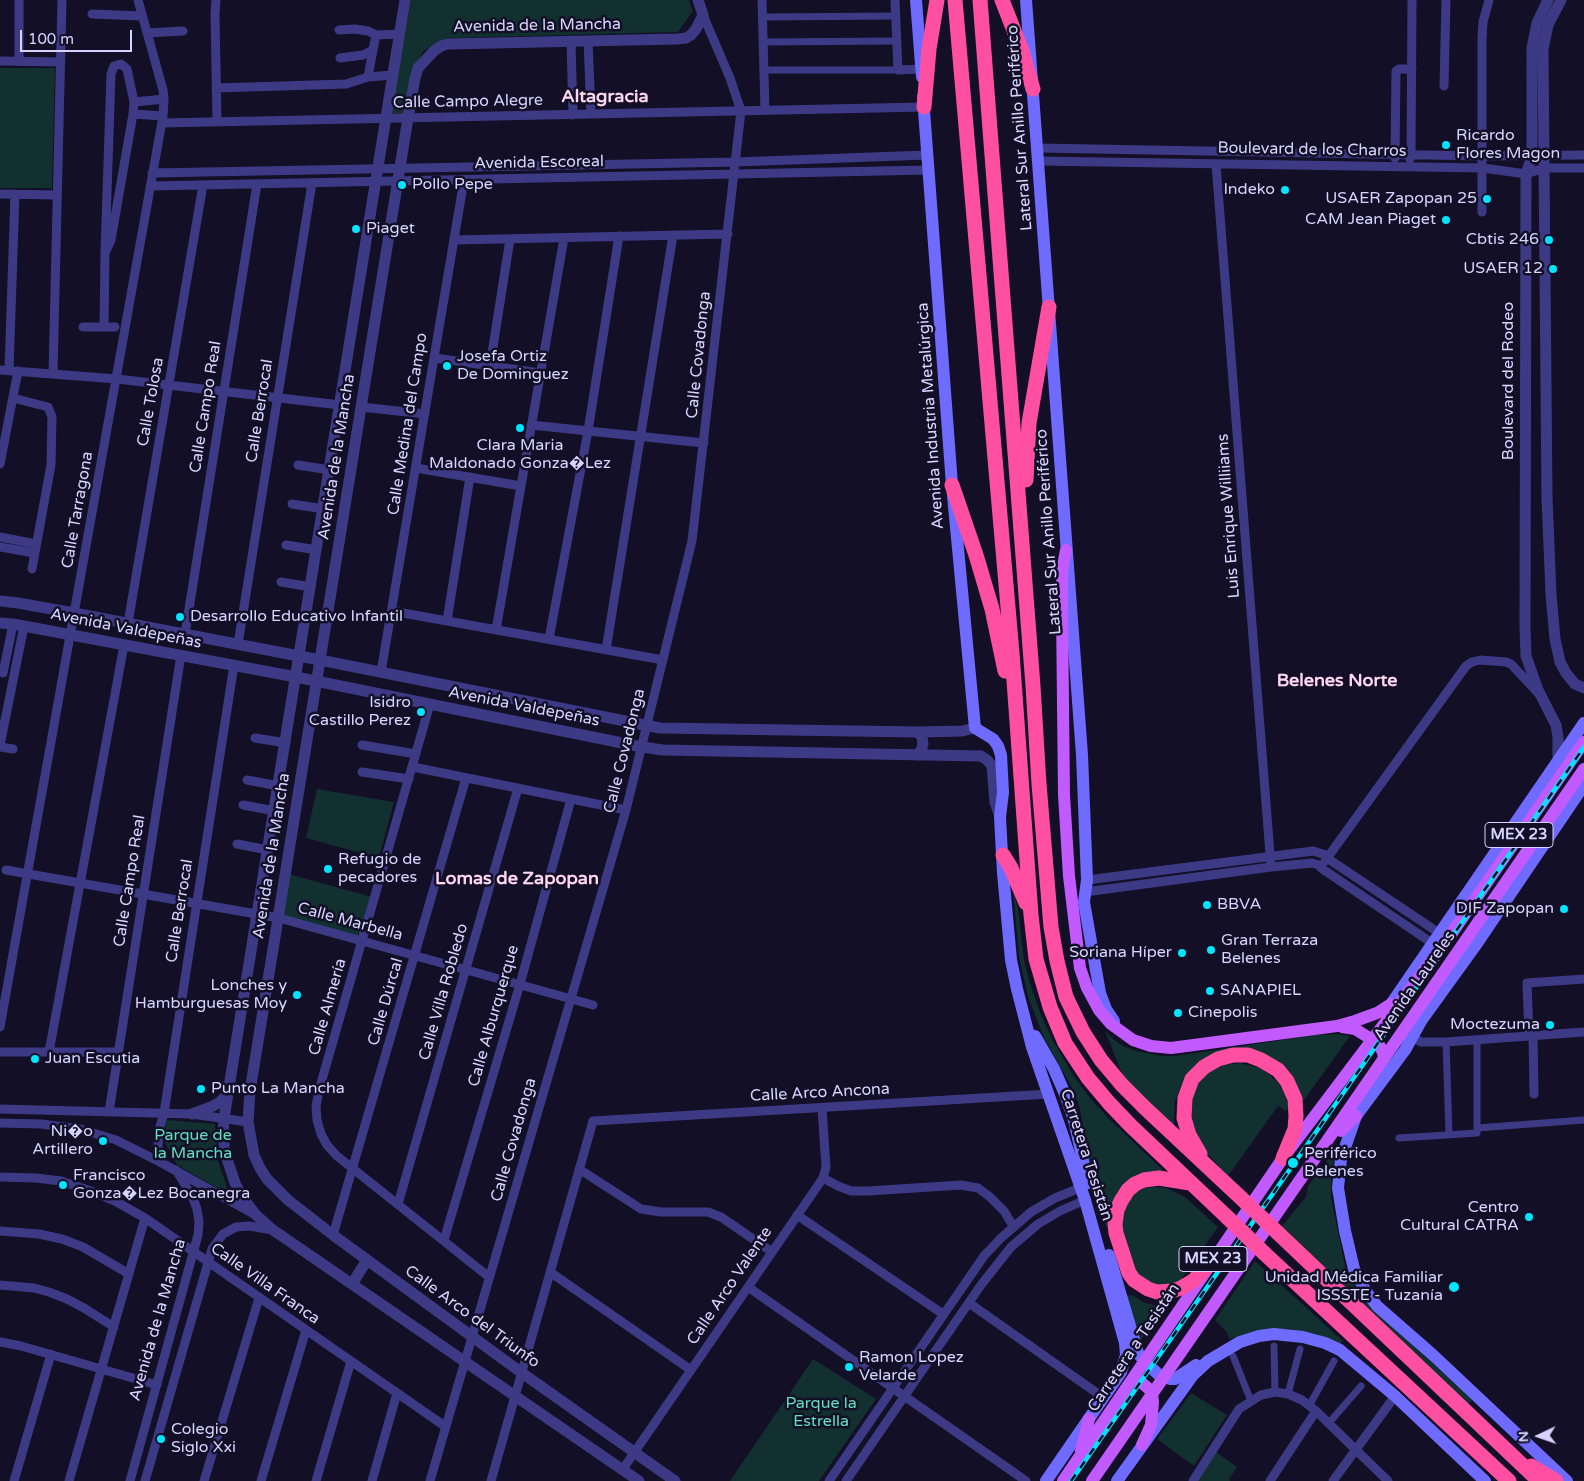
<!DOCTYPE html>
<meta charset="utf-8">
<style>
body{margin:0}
#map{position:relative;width:1584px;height:1481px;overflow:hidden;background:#130f26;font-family:"Varela Round",sans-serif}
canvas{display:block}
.north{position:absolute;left:1514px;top:1411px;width:50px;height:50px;-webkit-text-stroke:4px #130f26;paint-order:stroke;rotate:267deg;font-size:14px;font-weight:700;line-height:20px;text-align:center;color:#d9d4ff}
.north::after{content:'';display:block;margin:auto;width:18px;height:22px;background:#d9d4ff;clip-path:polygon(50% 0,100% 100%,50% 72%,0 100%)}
.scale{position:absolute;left:20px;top:30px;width:112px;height:22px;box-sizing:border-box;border:2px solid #d9d4ff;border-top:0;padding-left:6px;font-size:15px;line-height:18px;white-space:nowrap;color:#d9d4ff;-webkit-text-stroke:4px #130f26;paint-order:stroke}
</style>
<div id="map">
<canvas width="1584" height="1481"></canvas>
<div class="north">N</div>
<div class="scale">100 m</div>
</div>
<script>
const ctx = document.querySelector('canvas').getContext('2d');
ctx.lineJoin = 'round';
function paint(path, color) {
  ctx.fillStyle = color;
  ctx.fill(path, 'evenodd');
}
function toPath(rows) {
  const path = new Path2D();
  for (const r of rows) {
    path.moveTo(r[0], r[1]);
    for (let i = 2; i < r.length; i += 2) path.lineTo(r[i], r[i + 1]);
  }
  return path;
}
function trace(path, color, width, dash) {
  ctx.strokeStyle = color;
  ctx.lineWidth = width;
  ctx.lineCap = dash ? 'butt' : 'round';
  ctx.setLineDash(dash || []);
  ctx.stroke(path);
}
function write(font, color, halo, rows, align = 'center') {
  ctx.font = font + ' "Varela Round",sans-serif';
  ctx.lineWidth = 5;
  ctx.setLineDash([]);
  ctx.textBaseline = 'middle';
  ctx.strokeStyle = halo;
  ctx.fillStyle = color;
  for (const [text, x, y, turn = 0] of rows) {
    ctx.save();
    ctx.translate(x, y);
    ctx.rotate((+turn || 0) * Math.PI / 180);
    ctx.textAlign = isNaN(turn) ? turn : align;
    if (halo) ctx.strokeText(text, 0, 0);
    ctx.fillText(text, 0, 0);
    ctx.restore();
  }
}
paint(toPath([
 [411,0,689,0,693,11,678,32,447,38,423,51,409,83,404,114,391,113],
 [0,68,55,68,52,188,0,188],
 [317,789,394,802,379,858,306,838],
 [289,874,372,897,362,937,282,915],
 [1013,890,1018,908,1024,961,1030,983,1040,1013,1052,1039,1073,1075,1090,1098,1109,1119,1162,1169,1161,1173,1113,1201,1109,1210,1107,1229,1093,1180,1079,1105,1072,1088,1044,1038,1028,997,1019,956],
 [1105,1031,1113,1039,1123,1046,1136,1051,1162,1056,1175,1056,1316,1035,1337,1034,1350,1036,1299,1107,1258,1054,1192,1070,1184,1080,1175,1101,1174,1114,1174,1130,1124,1078],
 [1240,1063,1260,1068,1270,1075,1279,1084,1284,1093,1289,1107,1286,1111,1278,1106,1228,1176,1202,1148,1187,1115,1194,1088,1209,1072,1218,1067,1230,1064],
 [167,1120,215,1124,218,1161,229,1193,217,1188,177,1165,165,1143,164,1133],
 [1337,1147,1332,1170,1331,1197,1346,1271,1365,1301,1472,1400,1468,1405,1282,1226,1306,1197,1308,1186],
 [1154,1187,1166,1188,1185,1197,1218,1227,1180,1281,1169,1285,1159,1285,1151,1284,1135,1274,1119,1220,1123,1208,1136,1192,1145,1188],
 [1255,1261,1343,1341,1340,1344,1313,1333,1289,1329,1260,1330,1229,1339,1227,1332,1215,1320],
 [1132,1295,1145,1303,1154,1305,1165,1305,1139,1343,1126,1296],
 [813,1359,876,1399,819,1481,730,1481],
 [1191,1393,1227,1415,1194,1466,1157,1439],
 [1216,1452,1237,1467,1229,1479,1230,1481,1198,1481]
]), '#12302f');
trace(toPath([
 [763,17,895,16],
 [763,42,896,41],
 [764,70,898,70],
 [1446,1042,1449,1134],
 [1477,1128,1584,1120],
 [1399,1138,1477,1133,1477,1040],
 [1274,1346,1275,1392],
 [1233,1356,1251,1401],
 [1288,1394,1300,1349],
 [1309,1406,1334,1361],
 [1328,1424,1361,1386]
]), '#3d3a85', 7);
trace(toPath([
 [216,0,215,14,217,121],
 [762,0,765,110],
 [895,0,898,70,921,69],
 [92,14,142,16],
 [339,30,355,29,368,31,376,35,399,34],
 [147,33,183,31],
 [588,41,591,114],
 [571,42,573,115],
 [340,58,363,55,373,50,376,35],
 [0,61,60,62],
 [19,61,19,0],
 [368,77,373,50],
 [1444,86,1446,0],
 [216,88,346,84,368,77,393,75],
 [134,102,164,99],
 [133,114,163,116],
 [162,123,924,107],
 [1038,148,1482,156,1584,155],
 [1395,158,1396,71,1399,69,1412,69],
 [1410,159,1411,155,1412,0],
 [1039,161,1483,168,1526,174,1544,168,1584,168],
 [1216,164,1271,867],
 [152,173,736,162,927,155],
 [150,186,929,170],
 [0,194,57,195],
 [1482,212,1482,39,1483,22,1489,0],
 [454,240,728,234],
 [83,327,115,327],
 [104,327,105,253,111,74,114,66,121,64,127,69,134,102,133,114,111,240,105,253],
 [435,358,540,373],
 [490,366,510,239],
 [0,370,117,379,340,405],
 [9,370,15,194],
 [53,374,62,0],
 [13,398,48,407,52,417,51,465,32,569],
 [361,407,425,414],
 [531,425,704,443],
 [0,464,18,371],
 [298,465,330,470],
 [416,468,521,486],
 [292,504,324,509],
 [0,537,36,544],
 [286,545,317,550],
 [0,547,34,553],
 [281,582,311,587],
 [392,611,663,660],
 [447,621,470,477],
 [128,623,203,185],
 [496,630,564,238],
 [185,634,257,184],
 [549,639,588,431,619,236],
 [238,644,312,183],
 [606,650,673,235],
 [381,672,464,180],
 [3,673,13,624],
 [430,704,319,1090,316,1106,317,1120,321,1134,327,1145,337,1156,489,1277],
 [255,738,286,743],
 [0,745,24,626],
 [362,745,416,754],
 [0,747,13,749],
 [413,767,626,810],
 [362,772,409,779],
 [247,780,279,786],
 [243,805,275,811],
 [237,844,268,850],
 [1325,861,1466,666,1472,662,1480,660,1506,662,1511,664,1538,693],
 [6,870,279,918,593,1005],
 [1087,880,1313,851,1326,855,1327,858,1439,933],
 [1085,892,1271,867,1312,863,1322,866,1321,868,1432,943],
 [0,1027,163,116,164,99,163,90,138,0],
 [1529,1036,1527,983,1584,979],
 [1533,1036,1534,1094],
 [1412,1037,1421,1042,1446,1042,1584,1032],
 [0,1052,118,1052],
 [49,1052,124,645],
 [0,1109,192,1114,248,1122],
 [109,1112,181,655],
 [0,1123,41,1124,80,1129,116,1140,160,1162,252,1213],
 [160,1162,158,1146,159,1130,164,1113,234,665],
 [579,1169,641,1209,661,1212,708,1212,721,1217,772,1252],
 [0,1177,36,1178,61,1181,88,1190,115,1201,145,1218,446,1427],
 [823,1178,838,1186,851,1191,868,1191,961,1185,978,1188,990,1197,1004,1211,1013,1226],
 [398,1204,518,788],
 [797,1215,943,1314],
 [0,1231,39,1234,62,1239,83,1247,129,1274],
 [333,1235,466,778],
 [444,1240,520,984,571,799],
 [550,1272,691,1370],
 [0,1285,34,1288,49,1292,67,1299,84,1308,114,1327],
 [748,1287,1026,1481],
 [969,1303,1104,1398],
 [0,1342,21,1346,157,1385],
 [623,1469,823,1178,826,1167,822,1108],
 [14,1481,51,1354],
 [69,1481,145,1218],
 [130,1481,198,1235,199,1222,197,1209,193,1198,176,1170],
 [145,1481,212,1249,223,1234,236,1227,249,1226,273,1230],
 [204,1481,259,1298],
 [261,1481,306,1330],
 [316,1481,351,1361],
 [372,1481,397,1393],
 [430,1481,626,810,692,541,741,111,730,78,703,15],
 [491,1481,593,1121,1049,1094],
 [829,1481,984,1256,1001,1238,1031,1212,1055,1198,1082,1187],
 [846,1481,981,1285,1011,1247,1038,1224,1060,1211,1085,1200],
 [1193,1481,1239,1409,1261,1395,1275,1392,1288,1394,1302,1400,1316,1411,1388,1481],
 [1270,1481,1316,1411],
 [1333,1481,1395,1396]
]), '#3d3a85', 9);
trace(toPath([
 [405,0,224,1118,223,1135,225,1153,235,1183,243,1198,256,1215,273,1230,639,1481],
 [1548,0,1537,23,1532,48,1532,156,1526,174,1525,628,1526,656,1538,690,1556,725,1558,737,1558,759],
 [1561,0,1548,25,1543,49,1547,498,1551,594,1555,639,1560,662,1566,673,1575,684,1584,688],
 [0,601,18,603,74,613,320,660,660,728,918,732,962,731,975,728],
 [0,623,13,624,296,677,642,747,663,750,981,756,987,760,992,766,995,802,1000,817],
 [916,755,921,751,923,744,922,737,918,732],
 [192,1114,211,1107,220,1102,228,1094],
 [352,1284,367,1260],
 [675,1481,522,1373,333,1235,288,1200,267,1179,260,1168,254,1155,248,1122,250,1091,408,118,415,78,418,68,434,51,441,46,448,44,677,39,686,38,691,35,696,29,703,15,698,0]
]), '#3d3a85', 11);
trace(toPath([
 [916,0,922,77],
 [1026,0,1082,755,1087,880,1084,902,1100,993,1106,1009,1114,1021],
 [923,97,952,485,975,728,993,739,998,746,1001,755,1003,792,1000,817,1003,873,1011,960,1017,989,1032,1047,1085,1200,1125,1343,1126,1355,1121,1372,1046,1481],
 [1385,1013,1584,723],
 [1035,1036,1054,1069,1065,1094,1074,1120,1088,1183],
 [1109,1255,1138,1353,1145,1362,1158,1374,1170,1379,1175,1379,1196,1365],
 [1117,1481,1193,1375,1208,1361,1240,1342,1259,1336,1274,1334,1303,1337,1325,1343,1340,1350,1395,1396,1485,1481],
 [1567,1481,1433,1355,1377,1306,1365,1290,1354,1269,1345,1231,1338,1188,1341,1159,1356,1116,1405,1050,1421,1021,1478,942,1584,785]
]), '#6f6bff', 12);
trace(toPath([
 [1066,550,1062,571,1062,611,1064,795,1069,876,1080,968,1087,988,1099,1010,1111,1024,1133,1040,1151,1046,1171,1048,1337,1026,1355,1021,1377,1013,1391,1004],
 [1342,1027,1355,1029,1371,1039,1379,1045,1383,1052,1384,1059],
 [1341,1131,1356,1116],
 [1135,1377,1149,1389,1152,1394,1153,1402,1151,1425,1142,1445],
 [1081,1451,1089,1419],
 [1063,1481,1283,1158,1445,943,1584,742],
 [1092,1481,1584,769]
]), '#c25bff', 12);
trace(toPath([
 [955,0,1012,653,1031,915,1036,959,1050,1007,1065,1043,1088,1078,1109,1103,1131,1126,1227,1217],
 [980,0,1033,686,1039,784,1051,927,1057,961,1066,997,1083,1032,1101,1060,1122,1085,1145,1108,1240,1197],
 [1002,0,1022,51,1033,89],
 [924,107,929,49,937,0],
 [1026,480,1029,423,1049,307],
 [952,485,976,555,992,609,1005,671],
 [1003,855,1011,868,1026,903],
 [1200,1154,1189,1135,1184,1118,1185,1098,1192,1079,1204,1067,1218,1059,1233,1055,1248,1055,1261,1060,1278,1070,1287,1081,1295,1099,1296,1116,1295,1129,1283,1158],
 [1190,1183,1159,1178,1144,1180,1135,1184,1128,1190,1121,1201,1117,1210,1115,1224,1116,1233,1129,1273,1134,1280,1148,1289,1157,1292,1172,1291,1181,1288,1193,1281,1209,1265],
 [1278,1233,1539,1481],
 [1264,1253,1509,1481],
 [1531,1466,1556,1481]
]), '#ff4fa3', 15);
const rail = toPath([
 [1071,1481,1307,1145,1584,747]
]);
trace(rail, '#00e5ff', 4.5);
trace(rail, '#130f26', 2.5, [8]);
trace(toPath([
 [1240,1197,1278,1233],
 [1227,1217,1264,1253]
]), '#ff4fa3', 15);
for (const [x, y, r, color] of [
 [1446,145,5,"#00e5ff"],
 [402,185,5,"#00e5ff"],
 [1285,190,5,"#00e5ff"],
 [1487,199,5,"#00e5ff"],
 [1446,220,5,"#00e5ff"],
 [356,229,5,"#00e5ff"],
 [1549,240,5,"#00e5ff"],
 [1553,269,5,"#00e5ff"],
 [447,366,5,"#00e5ff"],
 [520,428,5,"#00e5ff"],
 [180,617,5,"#00e5ff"],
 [421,712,5,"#00e5ff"],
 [328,869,5,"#00e5ff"],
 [1207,905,5,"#00e5ff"],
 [1564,909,5,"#00e5ff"],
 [1211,950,5,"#00e5ff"],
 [1182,953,5,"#00e5ff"],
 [1210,991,5,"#00e5ff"],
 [297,995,5,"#00e5ff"],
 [1178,1013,5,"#00e5ff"],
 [1550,1025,5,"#00e5ff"],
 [35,1059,5,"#00e5ff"],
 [201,1089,5,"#00e5ff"],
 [103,1141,5,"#00e5ff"],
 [1293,1163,6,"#00e5ff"],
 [63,1185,5,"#00e5ff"],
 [1529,1217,5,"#00e5ff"],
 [1454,1287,6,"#00e5ff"],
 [849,1367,5,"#00e5ff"],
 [161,1439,5,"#00e5ff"]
]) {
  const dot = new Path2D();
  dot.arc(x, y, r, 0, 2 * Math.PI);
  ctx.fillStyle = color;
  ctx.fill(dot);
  trace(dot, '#130f26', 2);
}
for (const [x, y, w] of [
 [1519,835,68],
 [1213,1259,68]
]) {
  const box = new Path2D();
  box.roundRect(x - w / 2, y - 12.5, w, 25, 4);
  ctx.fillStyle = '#130f26';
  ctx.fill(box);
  trace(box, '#d9d4ff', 1);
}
write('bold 15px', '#d9d4ff', null, [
 ["MEX 23",1519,835],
 ["MEX 23",1213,1259]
]);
write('16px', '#d9d4ff', '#130f26', [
 ["Avenida de la Mancha",537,26,-1],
 ["Calle Campo Alegre",468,102,-1],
 ["Lateral Sur Anillo Periférico",1020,128,-94],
 ["Boulevard de los Charros",1312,150,1],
 ["Avenida Escoreal",539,163,-1],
 ["Calle Covadonga",699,355,-84],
 ["Boulevard del Rodeo",1509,381,-90],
 ["Calle Tolosa",151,402,-80],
 ["Calle Campo Real",206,407,-81],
 ["Calle Berrocal",260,411,-81],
 ["Avenida Industria Metalúrgica",931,416,-94],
 ["Calle Medina del Campo",408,424,-81],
 ["Avenida de la Mancha",337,457,-81],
 ["Calle Tarragona",78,510,-80],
 ["Luis Enrique Williiams",1229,516,-94],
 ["Lateral Sur Anillo Periférico",1049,532,-94],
 ["Avenida Valdepeñas",126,629,11],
 ["Avenida Valdepeñas",524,707,11],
 ["Calle Covadonga",625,751,-76],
 ["Avenida de la Mancha",272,856,-81],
 ["Calle Campo Real",130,881,-81],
 ["Calle Berrocal",180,911,-81],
 ["Calle Marbella",350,922,15],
 ["Avenida Laureles",1415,986,-55],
 ["Calle Villa Robledo",444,992,-74],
 ["Calle Dúrcal",386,1002,-74],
 ["Calle Almería",328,1007,-74],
 ["Calle Alburquerque",494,1016,-74],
 ["Calle Arco Ancona",820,1093,-3],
 ["Calle Covadonga",514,1140,-74],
 ["Carretera Tesistán",1086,1155,72],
 ["Calle Villa Franca",265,1284,35],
 ["Calle Arco Valente",730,1286,-56],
 ["Calle Arco del Triunfo",472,1317,36],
 ["Avenida de la Mancha",158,1320,-74],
 ["Carretera a Tesistán",1134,1348,-56]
]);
write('16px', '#d9d4ff', '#130f26', [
 ["Ricardo",1456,136],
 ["Flores Magon",1456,154],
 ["Pollo Pepe",412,185],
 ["Indeko",1275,190,"right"],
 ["USAER Zapopan 25",1477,199,"right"],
 ["CAM Jean Piaget",1436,220,"right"],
 ["Piaget",366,229],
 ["Cbtis 246",1539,240,"right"],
 ["USAER 12",1543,269,"right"],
 ["Josefa Ortiz",457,357],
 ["De Dominguez",457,375],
 ["Clara Maria",520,446,"center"],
 ["Maldonado Gonza�Lez",520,464,"center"],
 ["Desarrollo Educativo Infantil",190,617],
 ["Isidro",411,703,"right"],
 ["Castillo Perez",411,721,"right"],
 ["Refugio de",338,860],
 ["pecadores",338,878],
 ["BBVA",1217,905],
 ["DIF Zapopan",1554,909,"right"],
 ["Gran Terraza",1221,941],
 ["Belenes",1221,959],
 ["Soriana Híper",1172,953,"right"],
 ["Lonches y",287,986,"right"],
 ["Hamburguesas Moy",287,1004,"right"],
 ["SANAPIEL",1220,991],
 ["Cinepolis",1188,1013],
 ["Moctezuma",1540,1025,"right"],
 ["Juan Escutia",45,1059],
 ["Punto La Mancha",211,1089],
 ["Ni�o",93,1132,"right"],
 ["Artillero",93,1150,"right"],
 ["Periférico",1304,1154],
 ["Belenes",1304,1172],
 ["Francisco",73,1176],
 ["Gonza�Lez Bocanegra",73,1194],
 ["Centro",1519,1208,"right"],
 ["Cultural CATRA",1519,1226,"right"],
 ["Unidad Médica Familiar",1443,1278,"right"],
 ["ISSSTE - Tuzanía",1443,1296,"right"],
 ["Ramon Lopez",859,1358],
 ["Velarde",859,1376],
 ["Colegio",171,1430],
 ["Siglo Xxi",171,1448]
], 'left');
write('16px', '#5fe0c0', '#130f26', [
 ["Parque de",193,1136],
 ["la Mancha",193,1154],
 ["Parque la",821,1404],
 ["Estrella",821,1422]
]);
write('bold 18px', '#ffd6f0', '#130f26', [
 ["Altagracia",605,97],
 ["Belenes Norte",1337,681],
 ["Lomas de Zapopan",517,879]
]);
</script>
